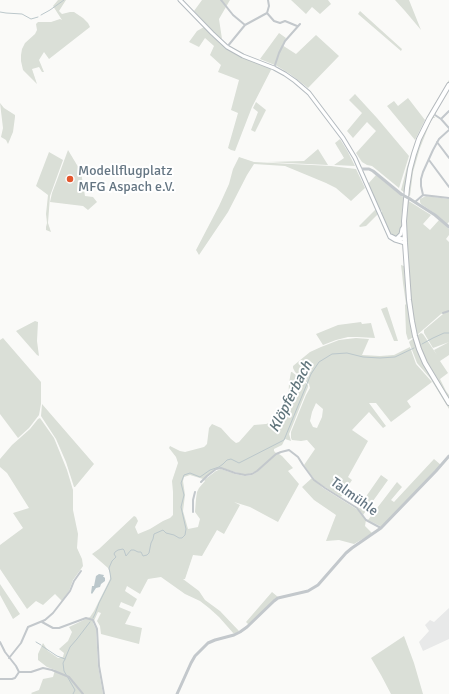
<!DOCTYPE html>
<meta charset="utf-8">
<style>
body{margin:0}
canvas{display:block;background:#fafaf8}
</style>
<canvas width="449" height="694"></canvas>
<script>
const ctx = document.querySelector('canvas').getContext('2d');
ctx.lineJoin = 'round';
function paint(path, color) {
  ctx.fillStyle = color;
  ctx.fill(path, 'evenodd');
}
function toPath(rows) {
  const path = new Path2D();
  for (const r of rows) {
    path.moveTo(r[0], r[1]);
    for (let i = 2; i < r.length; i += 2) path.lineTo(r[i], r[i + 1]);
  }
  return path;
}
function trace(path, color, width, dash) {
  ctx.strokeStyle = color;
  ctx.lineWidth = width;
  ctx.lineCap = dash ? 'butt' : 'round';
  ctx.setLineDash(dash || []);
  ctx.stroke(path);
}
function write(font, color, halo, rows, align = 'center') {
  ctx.font = font + ' Signika,sans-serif';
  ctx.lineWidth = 4;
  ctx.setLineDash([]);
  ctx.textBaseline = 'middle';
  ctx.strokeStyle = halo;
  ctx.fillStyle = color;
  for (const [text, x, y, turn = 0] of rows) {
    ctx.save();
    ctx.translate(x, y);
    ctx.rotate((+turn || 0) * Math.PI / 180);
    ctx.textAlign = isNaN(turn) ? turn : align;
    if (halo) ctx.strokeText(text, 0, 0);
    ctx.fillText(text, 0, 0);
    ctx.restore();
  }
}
paint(toPath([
 [449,608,449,639,423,651,419,642,429,631,425,625,430,620,434,622]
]), '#e8e9e9');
paint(toPath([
 [58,0,66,0,59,11,62,14,70,12,74,12,83,18,88,23,90,27,49,59,44,52,39,60,44,72,42,72,39,67,32,69,37,84,23,70,21,61,21,55,22,49,25,43,35,34,37,30,36,24,38,22,51,22,60,19,62,20,53,6],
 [202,0,230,0,219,19,222,39,217,36,194,11],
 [291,0,328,0,331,4,320,14,312,7,306,14],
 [395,0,409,0,421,30,405,11],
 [360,11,402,49,401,51,358,14],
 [204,27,211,35,228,48,272,68,252,107,235,151,231,150,228,148,238,113,231,110,239,80,218,72,221,65,210,55,214,46,205,38,199,47,189,42,197,31],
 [279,33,286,38,282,45,296,54,316,35,339,56,308,88,290,74,277,66,260,59],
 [449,80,449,83,425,124,405,193,401,190,407,167,416,140,431,110],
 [355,94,377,118,409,156,399,188,377,170,372,166,367,165,362,162,356,153,376,131,367,122,353,138,347,131,362,113,349,100],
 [408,98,425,120,415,140,387,106,394,101,398,106],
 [256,102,266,110,255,132,251,130,258,112,253,108],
 [0,103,4,108,15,115,15,117,13,132,8,144,6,140,1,137,3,128],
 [435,113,436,114,434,116,435,118,433,118,430,123,420,148,413,172,410,196,407,194,414,160,421,139,428,123],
 [340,139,348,152,355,166,334,165,344,158,335,143],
 [318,149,328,165,267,162,304,161],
 [68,150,80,170,82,178,85,196,93,197,97,202,88,210,83,206,50,202,52,193,57,180],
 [49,152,63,160,50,196,48,223,51,232,46,230,46,227,47,223,46,214,48,195,36,186],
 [239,157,254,162,331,166,356,169,365,188,351,201,336,188,326,183,285,166,254,164,247,175,228,212,199,255,196,250,219,206,229,184,233,169],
 [376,175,404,198,402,211,401,232,396,237,391,235,388,232,381,214,382,211,379,209,368,184],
 [426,196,449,199,449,222,447,224,437,215,421,204,420,202,420,199],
 [407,200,431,215,423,224,430,230,439,220,449,229,449,235,446,239,449,242,449,311,441,314,417,335,418,335,421,333,423,334,437,355,434,350,449,342,449,355,440,361,448,373,440,379,446,391,449,395,449,401,431,371,420,350,412,314,406,231],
 [376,209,378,214,366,226,360,227,359,226],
 [401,265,404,266,406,295,414,337,408,340,406,333,405,305,406,304,403,283,402,273],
 [387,307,398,341,394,341,381,309],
 [447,312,449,312,449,342,433,348,424,333,424,330,443,314],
 [35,321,38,322,37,341,39,356,37,355,16,331],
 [361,322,362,324,371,323,375,338,357,337,348,337,336,340,323,345,316,334,338,325],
 [3,338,41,382,41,404,39,415,29,428,18,438,0,414,0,340],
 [356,338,369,339,362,355,380,356,394,355,410,347,416,364,432,382,407,401,411,407,391,422,376,403,369,403,386,426,383,428,369,412,352,430,368,441,348,477,352,480,341,497,325,487,315,480,304,465,315,449,307,440,301,441,292,440,291,438,291,432,306,395,310,388,309,384,295,372,293,368,293,366,310,352,321,347,339,340],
 [316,403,323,409,322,417,317,428,313,427,310,421,312,412],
 [414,338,424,365,449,405,449,409,430,378,417,363,409,342,410,341],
 [291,372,292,372,308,385,308,387,289,434,291,441,285,439,282,445,274,449,274,451,276,453,257,471,252,473,245,475,222,468,218,468,203,479,190,475,184,477,183,481,185,495,183,511,188,529,198,527,200,519,195,512,196,499,197,492,199,488,205,481,204,480,216,471,221,469,235,474,245,476,252,475,258,471,276,454,279,454,282,456,293,468,288,471,299,484,278,522,250,507,234,502,240,505,224,534,217,530,202,556,193,555,185,579,183,579,199,591,205,600,220,611,239,631,234,634,219,617,209,608,200,601,185,594,161,577,148,579,140,594,127,586,125,591,137,599,133,607,121,602,119,607,131,612,125,624,142,628,139,644,101,634,100,626,97,621,101,613,98,612,93,623,96,629,98,666,103,694,32,694,31,693,39,690,43,679,53,677,55,670,47,667,38,660,38,654,43,643,48,651,58,658,63,657,64,653,59,649,68,641,72,632,69,627,90,617,94,611,110,579,110,573,108,568,92,554,99,549,134,516,136,517,138,521,135,527,138,534,150,529,163,521,170,518,173,515,173,492,172,481,178,463,176,457,169,448,170,446,180,451,185,452,204,447,207,444,209,428,212,424,221,428,231,439,236,443,239,442,254,425,266,424,275,421,279,419,288,405,289,383],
 [42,404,94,464,75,487,74,487,66,462,56,439,41,416],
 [40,418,54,438,67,470,73,490,73,510,78,534,77,548,82,559,83,566,81,569,73,580,69,591,62,601,55,594,43,605,36,601,27,609,0,569,0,545,23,528,13,513,29,508,7,473,0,467,0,459,12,445,30,429,38,419],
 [434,459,441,465,383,526,380,526,368,520,397,482,402,487,391,500,394,502],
 [381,475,388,480,363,515,358,508],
 [312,478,316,482,323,488,358,510,366,520,365,526,372,533,371,534,354,544,339,540,326,541,336,515,314,500,302,487],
 [0,584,20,614,13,619,0,595],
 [272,592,278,597,249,624,248,624,246,622],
 [404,636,414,663,423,694,391,694,381,675,371,658]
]), '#dadfd7');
paint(toPath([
 [99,574,104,575,103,577,104,577,105,578,105,581,101,584,100,587,96,588,92,594,91,593,92,586,94,586,96,576]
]), '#bbc7cb');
trace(toPath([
 [0,12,6,13,22,14,31,19,38,17],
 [41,15,50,10,64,0],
 [422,344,433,338,444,333,449,333],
 [93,618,95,614,99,603,111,579,110,573,109,568,112,561,116,557,114,554,115,552,118,550,123,549,124,550,126,556,131,550,134,550,138,552,141,552,143,556,147,555,149,553,151,543,153,539,154,534,163,530,166,533,174,535,179,538,182,538,185,535,186,529,181,507,184,495,181,483,184,475,190,473,200,477,210,470,219,467,223,464,227,460,231,459,239,463,284,440,311,374,319,362,332,354,347,353,363,357,380,358,395,357,414,348],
 [36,642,41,645],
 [42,646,57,656,65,659],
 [73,694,75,690,64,671,63,663,65,659,67,654,70,647,77,639,90,622]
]), '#bbc7cb', 1);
const secondary = toPath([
 [180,0,212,33,227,47,243,56,274,68,285,74,295,81,309,93,343,138,355,158,390,237,395,240,405,243],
 [391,236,395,238,405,239],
 [397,238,401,234,402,229,404,226]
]);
const primary = toPath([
 [449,85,429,119,419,139,414,154,410,169,407,188,404,221,405,243,409,300,412,321,415,336,419,349,425,363,449,403]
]);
trace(secondary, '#b3babf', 5);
trace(primary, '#b5babe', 6);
trace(toPath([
 [221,0,233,15,245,25],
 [267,13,269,6,268,0],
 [227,47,245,25,267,13,274,21,280,23,285,21,297,26],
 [274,68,279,53,285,41,300,24],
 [435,115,441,119,449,128],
 [441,119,449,111],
 [437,142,449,158],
 [429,160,449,187],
 [423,195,421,186,421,179,423,172,433,150,439,139,449,130],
 [415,202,423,195,449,198],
 [443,313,449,311],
 [201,482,207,476,216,469,221,468,235,473,245,475,252,474,257,471,276,454,281,452,289,450,298,457,303,465,314,480,325,488,357,508,366,520,381,528],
 [193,512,193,500,195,492],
 [42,622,53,628,59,628,86,618,93,620,97,629,99,666,104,694],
 [0,642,5,652,16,666,19,672],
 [9,658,21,643,28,627,45,620,53,613,70,591,74,581,81,571],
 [19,672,31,672,43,668,52,670,69,677,83,694],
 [0,679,12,679,15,678,19,672]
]), '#c3c8cc', 2);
trace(toPath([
 [360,169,369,169,373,171,401,194],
 [410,199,435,215,449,227],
 [177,694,191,663,195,656,208,643,215,640,234,635,240,632,247,627,274,601,278,598,308,591,318,585,346,553,352,548,381,528,436,471,449,456]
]), '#c3c8cc', 3);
trace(secondary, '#fff', 3);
trace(primary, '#fff', 4);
trace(toPath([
 [401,194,410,199]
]), '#c3c8cc', 3);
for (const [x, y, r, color] of [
 [70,179,4,"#e4572e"]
]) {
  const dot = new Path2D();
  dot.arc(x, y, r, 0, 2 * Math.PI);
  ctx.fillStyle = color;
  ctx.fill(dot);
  trace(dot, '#fff', 1.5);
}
write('14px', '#657683', '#fff', [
 ["Modellflugplatz",78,171],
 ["MFG Aspach e.V.",78,187]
], 'left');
write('14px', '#657683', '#fff', [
 ["Talmühle",354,497,36]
]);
write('italic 15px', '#60757c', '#fff', [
 ["Klöpferbach",291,397,-63]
]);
</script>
